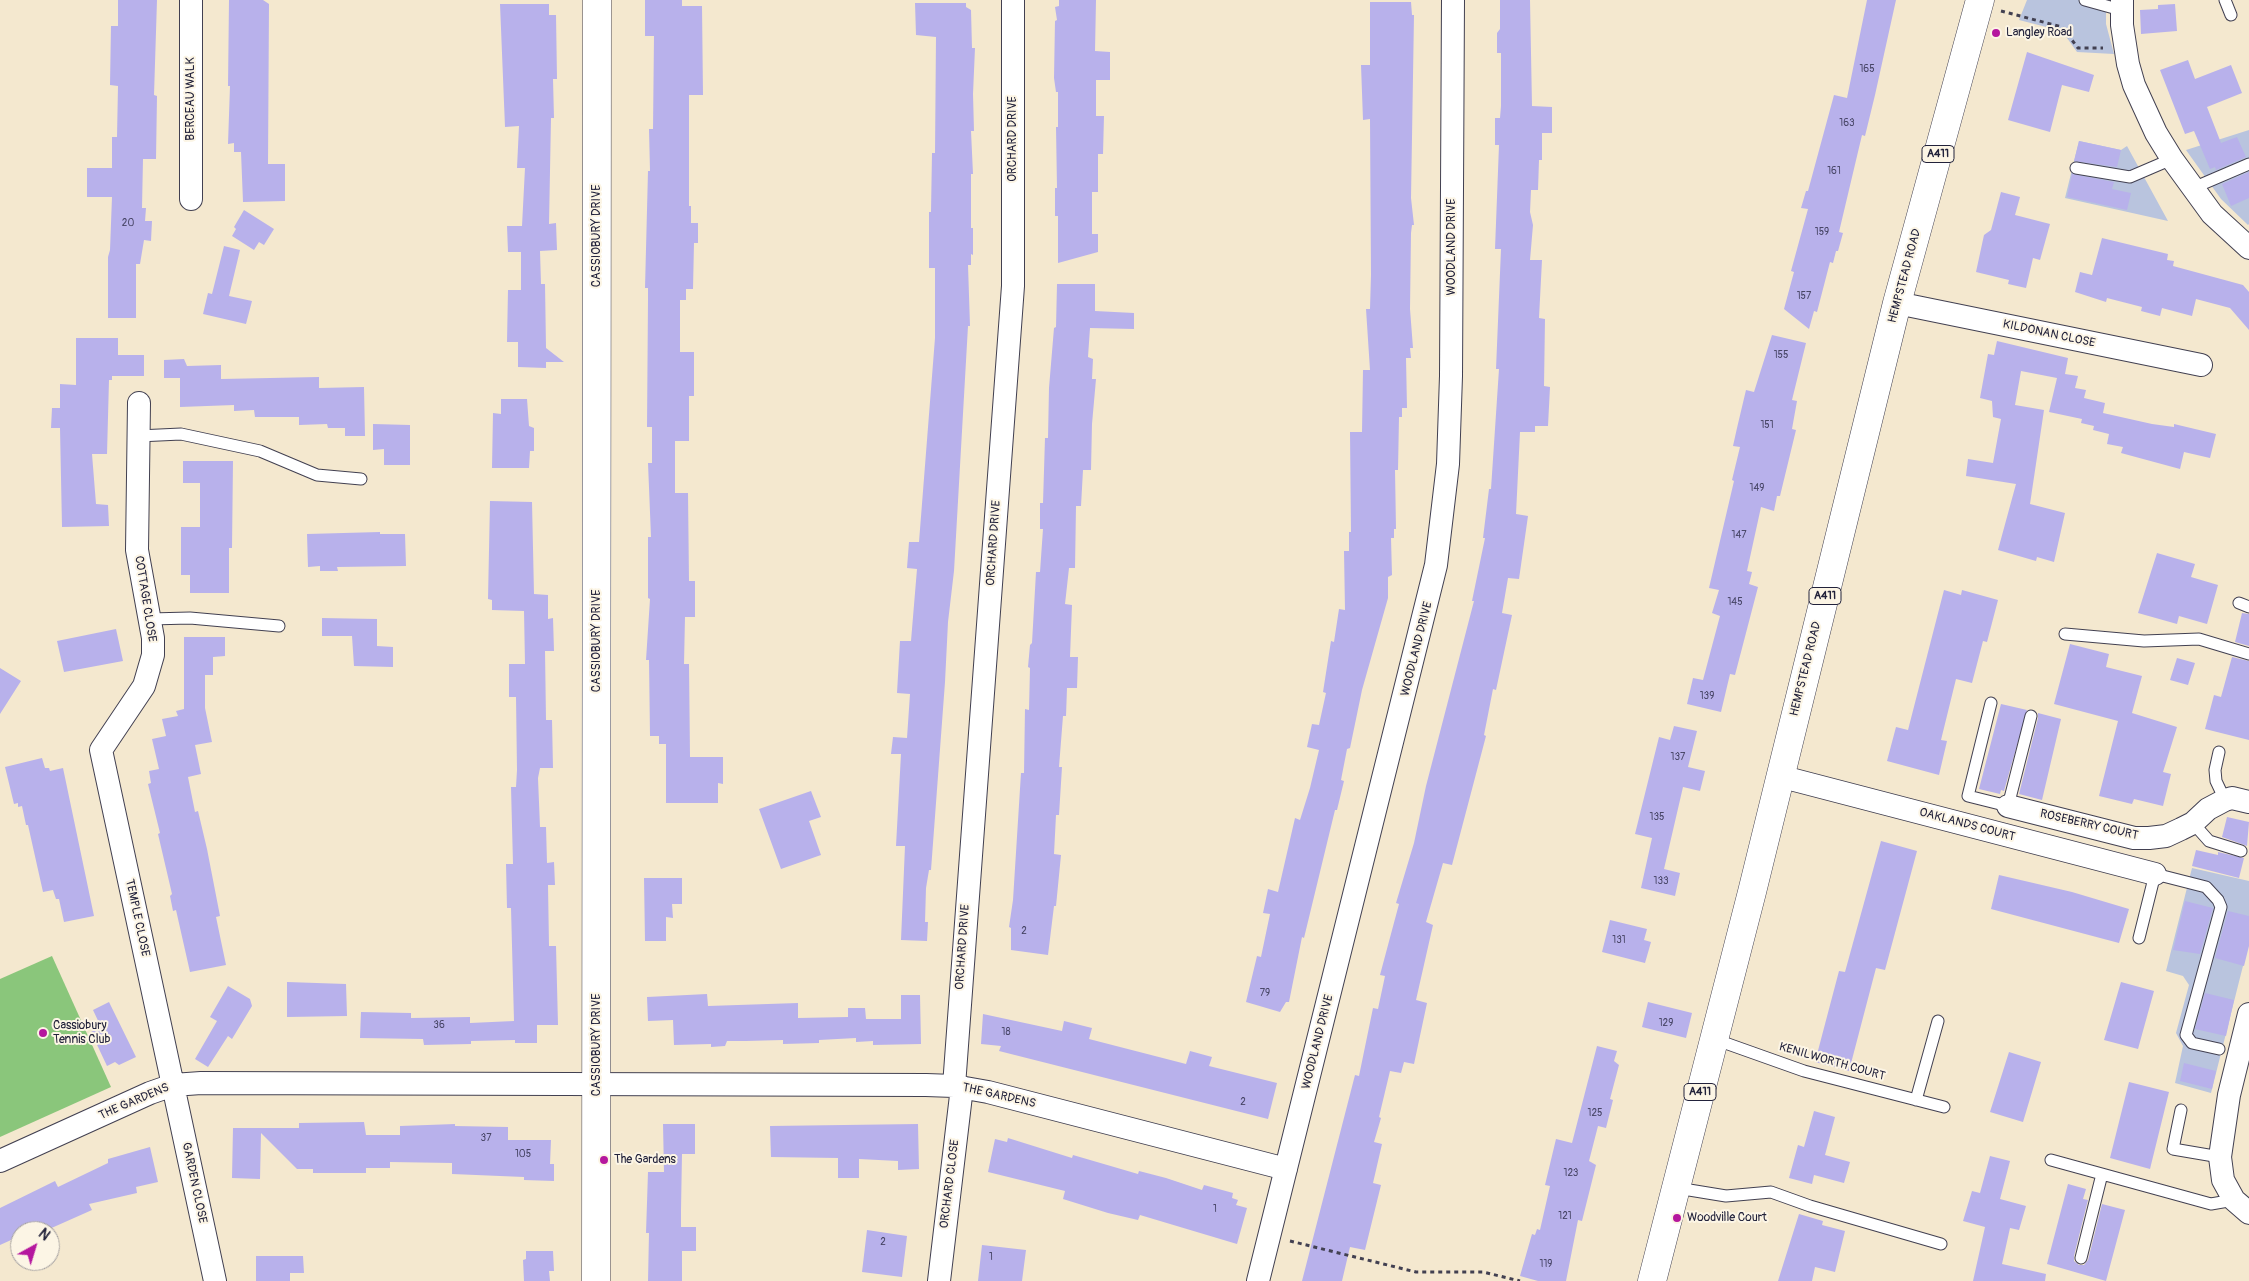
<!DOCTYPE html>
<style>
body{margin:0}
#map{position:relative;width:2249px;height:1281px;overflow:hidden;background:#f4e8cf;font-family:Pangolin,sans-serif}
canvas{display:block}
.north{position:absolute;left:10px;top:1221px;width:50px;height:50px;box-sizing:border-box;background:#fcf5e5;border:1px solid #a5a1a1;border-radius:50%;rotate:39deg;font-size:14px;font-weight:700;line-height:20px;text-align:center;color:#22223b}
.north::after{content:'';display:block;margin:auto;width:18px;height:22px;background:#b5179e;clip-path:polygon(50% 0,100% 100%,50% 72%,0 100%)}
</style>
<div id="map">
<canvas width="2249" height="1281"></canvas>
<div class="north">N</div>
</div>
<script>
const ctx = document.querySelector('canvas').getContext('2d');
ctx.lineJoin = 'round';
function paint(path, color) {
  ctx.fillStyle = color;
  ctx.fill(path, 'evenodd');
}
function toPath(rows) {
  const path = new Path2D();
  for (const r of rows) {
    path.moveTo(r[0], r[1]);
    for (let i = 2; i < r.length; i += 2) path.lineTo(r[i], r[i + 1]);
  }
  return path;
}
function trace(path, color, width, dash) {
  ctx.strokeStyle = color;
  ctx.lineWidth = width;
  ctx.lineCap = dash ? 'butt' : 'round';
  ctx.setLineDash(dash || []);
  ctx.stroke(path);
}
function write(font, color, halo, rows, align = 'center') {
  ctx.font = font + ' Pangolin,sans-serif';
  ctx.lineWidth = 4;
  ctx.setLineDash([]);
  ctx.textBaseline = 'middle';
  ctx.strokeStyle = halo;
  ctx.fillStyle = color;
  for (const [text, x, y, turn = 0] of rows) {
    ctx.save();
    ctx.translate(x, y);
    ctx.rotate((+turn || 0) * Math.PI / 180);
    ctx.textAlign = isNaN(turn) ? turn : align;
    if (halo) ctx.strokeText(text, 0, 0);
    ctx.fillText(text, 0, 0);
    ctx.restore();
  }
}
paint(toPath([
 [2027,0,2106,0,2106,24,2114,54,2077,52,2062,31,2019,20],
 [2249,130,2249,224,2248,225,2221,199,2186,150],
 [2079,141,2121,150,2127,146,2168,221,2065,198],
 [2192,868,2249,881,2249,942,2211,1093,2175,1083,2183,1046,2176,1033,2189,985,2183,976,2166,971]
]), '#b9c4de');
paint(toPath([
 [52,956,111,1087,0,1137,0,979]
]), '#8ac67b');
paint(toPath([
 [118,0,157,0,154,95,157,96,156,159,143,159,142,208,146,208,145,221,152,221,151,241,144,240,140,264,136,264,136,318,108,318,108,257,110,250,112,197,87,197,87,168,112,168,112,137,117,137,118,86,110,85,111,26,118,26],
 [229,0,263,0,269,4,268,164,285,164,285,201,243,202,241,152,234,152,234,143,228,144,230,86,228,86],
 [645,0,682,0,682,6,702,6,703,95,689,95,689,206,691,206,691,223,698,223,698,243,694,243,693,289,686,289,686,300,680,300,680,352,694,352,694,396,689,396,689,441,675,441,675,493,688,493,689,581,695,581,695,617,685,617,684,664,689,664,690,757,723,757,723,784,718,783,718,803,666,803,666,744,659,744,659,736,650,736,649,660,646,660,650,599,648,598,648,537,651,537,648,463,652,463,652,427,647,427,648,300,648,288,645,288,648,171,650,171,649,129,653,129,654,36,645,36],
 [1059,0,1096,0,1095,51,1110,52,1110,80,1096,80,1096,116,1104,116,1103,154,1098,154,1098,192,1092,192,1092,234,1098,234,1098,252,1058,263,1058,216,1055,216,1055,188,1057,188,1056,127,1058,127,1058,92,1056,92,1054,78,1055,21,1057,20,1055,7,1059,6],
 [1500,0,1530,0,1532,106,1552,107,1552,133,1542,133,1542,160,1539,160,1538,190,1531,190,1530,212,1533,225,1530,260,1542,260,1539,318,1545,319,1544,386,1550,387,1548,426,1535,426,1535,432,1520,432,1516,514,1528,516,1519,579,1508,578,1502,613,1512,615,1496,690,1493,689,1484,735,1486,736,1452,865,1443,863,1426,922,1433,925,1416,1000,1427,1003,1414,1064,1404,1062,1401,1073,1390,1071,1379,1117,1381,1118,1374,1142,1382,1144,1373,1183,1381,1185,1365,1250,1350,1247,1342,1281,1302,1281,1355,1075,1359,1076,1373,1008,1378,1009,1385,976,1380,975,1399,904,1396,903,1414,843,1426,786,1474,601,1472,601,1485,538,1483,538,1489,489,1491,489,1499,369,1496,369,1501,249,1495,249,1499,145,1495,145,1495,118,1500,118,1501,106,1501,53,1497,53,1497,33,1500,29],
 [1867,0,1896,0,1875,95,1865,136,1862,135,1839,232,1843,233,1838,251,1836,251,1833,263,1830,262,1817,312,1814,311,1809,329,1784,309,1794,272,1791,271,1808,209,1801,208,1806,191,1808,191,1834,95,1847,98],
 [1370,2,1411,2,1412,15,1414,15,1411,198,1414,225,1412,225,1411,233,1410,309,1413,348,1410,348,1411,358,1406,358,1407,408,1402,408,1402,417,1399,417,1398,470,1395,470,1396,529,1394,529,1394,538,1391,538,1392,575,1388,577,1388,598,1362,690,1350,748,1347,749,1341,780,1344,781,1337,810,1335,810,1304,938,1302,937,1289,1002,1286,1002,1280,1012,1246,1002,1257,956,1261,957,1270,914,1263,913,1268,889,1278,892,1295,818,1300,820,1310,788,1319,750,1307,747,1312,724,1319,725,1326,693,1323,692,1331,641,1334,642,1339,609,1345,610,1344,551,1349,551,1349,532,1351,532,1350,432,1362,432,1363,370,1370,370,1366,309,1370,309,1371,275,1370,119,1363,120,1361,65,1370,65],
 [915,3,966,3,966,7,971,10,972,48,975,48,973,94,974,131,971,131,973,174,971,174,971,228,973,228,973,255,971,254,971,265,968,265,970,326,968,326,954,571,948,622,945,682,931,870,929,870,926,888,925,922,928,922,927,941,901,940,905,846,896,846,901,754,891,754,893,737,907,738,910,694,897,693,900,641,911,641,917,569,907,568,909,542,919,542,935,338,935,268,929,268,929,212,931,212,932,153,935,153,936,37,916,35],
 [500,4,549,4,549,15,556,15,557,79,553,79,554,118,551,118,549,224,556,223,557,250,540,251,541,284,545,284,546,348,564,362,546,362,546,368,518,367,518,342,507,342,508,290,521,290,521,252,508,252,507,226,522,226,525,168,517,168,519,126,505,127],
 [2175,4,2177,31,2141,34,2140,10,2158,9,2158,5],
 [2027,52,2094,75,2089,92,2062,85,2050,132,2008,120],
 [2188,60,2195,79,2231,65,2242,93,2207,107,2221,143,2237,137,2246,157,2216,170,2215,167,2210,169,2194,131,2185,134,2160,70],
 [2079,141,2121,150,2117,167,2074,161],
 [2249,172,2249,198,2231,206,2222,184],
 [2072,174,2114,182,2112,189,2131,193,2127,210,2067,197],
 [2001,192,2020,197,2015,215,2050,224,2040,260,2033,258,2026,288,2008,284,2009,280,1976,272,1984,235,1991,230],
 [244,210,274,229,264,245,259,242,254,250,232,236,236,229,234,227],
 [2102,238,2168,254,2167,260,2174,261,2173,266,2243,285,2249,292,2249,330,2230,308,2196,299,2192,316,2162,308,2160,316,2141,311,2142,307,2107,298,2106,302,2075,292,2080,272,2092,275],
 [224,246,240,250,229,296,252,301,246,324,203,314,208,293,212,294],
 [1057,284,1095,284,1095,311,1134,313,1134,329,1090,328,1088,357,1093,359,1092,379,1096,379,1092,424,1091,470,1083,470,1081,506,1076,506,1075,568,1069,568,1065,604,1072,605,1070,657,1078,657,1077,688,1067,688,1066,716,1063,716,1059,767,1062,767,1059,815,1056,815,1054,854,1061,855,1056,906,1054,906,1048,955,1011,950,1011,928,1009,927,1013,900,1021,773,1024,773,1025,709,1029,710,1030,668,1028,667,1030,645,1032,643,1036,572,1040,572,1043,529,1040,529,1040,503,1043,503,1045,438,1048,438,1049,388,1054,328,1056,327],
 [1772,335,1806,343,1792,400,1797,401,1792,429,1796,430,1780,496,1777,496,1774,511,1761,507,1747,571,1752,572,1749,584,1758,587,1735,675,1730,674,1721,712,1687,704,1693,678,1703,680,1720,616,1712,613,1719,590,1709,588,1734,481,1732,480,1740,447,1733,446,1737,428,1746,390,1754,392],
 [76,338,118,338,118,355,144,355,144,376,112,376,112,380,109,380,107,454,92,454,96,504,108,505,109,526,62,527,60,428,51,428,52,408,60,408,60,384,76,385],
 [1997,341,2068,358,2065,374,2078,376,2075,388,2086,390,2084,398,2105,403,2103,413,2152,424,2174,427,2174,424,2216,434,2210,458,2184,452,2180,469,2121,453,2123,447,2107,444,2109,434,2093,430,2094,426,2081,423,2082,419,2049,412,2057,378,2021,371,2015,405,2044,410,2030,504,2065,513,2054,562,2037,557,2036,561,1998,550,2016,484,1966,476,1968,459,1993,463,2001,419,1993,417,1992,401,1980,398,1988,354,1994,355],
 [184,359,187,366,221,365,221,379,319,377,319,388,364,387,365,436,345,436,345,428,328,428,327,424,299,425,299,417,255,417,254,410,234,411,234,405,180,407,180,378,164,378,164,360],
 [501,399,527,399,529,426,534,428,534,451,530,451,529,468,492,468,493,413,501,414],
 [373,424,410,425,410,465,384,465,384,449,373,450],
 [183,461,233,461,232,548,229,548,229,593,190,593,190,575,181,575,181,527,200,527,200,483,183,483],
 [490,501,532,502,534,594,548,595,548,619,553,618,554,651,545,651,546,720,552,720,553,768,540,768,538,778,540,827,546,827,547,863,554,862,555,885,548,885,549,946,556,946,558,1025,537,1025,537,1043,515,1043,515,1040,471,1041,471,1044,424,1045,423,1039,360,1038,361,1012,411,1013,411,1018,470,1017,470,1023,514,1021,511,908,507,908,506,864,513,864,511,787,516,787,517,770,516,697,509,697,509,664,525,664,524,611,492,610,492,600,488,599],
 [380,532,380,534,405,534,406,566,337,567,338,571,320,571,320,566,308,567,307,534],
 [2157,553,2195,564,2191,577,2218,585,2207,624,2179,616,2177,624,2138,613],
 [1944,590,1961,595,1962,590,1998,600,1987,642,1983,641,1972,683,1956,679,1941,740,1947,741,1939,775,1887,761,1896,727,1908,730],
 [2242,613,2249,614,2249,646,2235,642],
 [322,618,377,619,377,646,393,647,393,667,354,666,352,636,322,636],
 [116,629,123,661,64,672,57,641],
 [184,637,225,637,225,656,213,657,213,675,205,675,205,708,212,742,195,745,201,774,188,777,195,812,198,811,207,849,220,916,216,917,226,965,190,972,176,910,173,911,170,896,172,894,158,834,160,833,148,784,151,783,149,771,159,769,152,739,166,736,162,719,178,716,176,711,184,709],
 [2070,644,2109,654,2106,667,2142,676,2132,713,2177,727,2163,772,2171,774,2163,806,2134,799,2132,804,2099,796,2118,721,2054,704],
 [2232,657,2249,661,2249,740,2205,729,2214,695,2221,697],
 [2177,658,2195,663,2188,685,2170,680],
 [0,668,21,681,0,714],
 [2001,704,2027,710,2004,791,2001,790,2000,794,1979,789],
 [2038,713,2061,719,2042,800,2019,794,2038,718],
 [1674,726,1697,731,1688,767,1705,771,1700,791,1683,787,1664,869,1680,873,1675,896,1641,888,1652,838,1635,834,1659,737,1670,740],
 [42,758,45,768,49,768,50,771,63,768,94,916,64,922,59,899,56,899,53,890,43,892,28,825,26,825,22,806,18,807,18,803,14,804,5,767],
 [811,791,821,817,809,821,821,855,781,869,759,809],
 [2227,817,2249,822,2247,846,2222,837],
 [1881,841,1917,851,1885,970,1876,968,1849,1071,1815,1062,1839,971,1845,972],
 [2196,850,2218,855,2218,852,2244,858,2239,878,2192,866],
 [1999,875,2072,892,2129,909,2119,943,1991,909],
 [644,878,682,878,682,904,672,904,673,918,666,917,666,941,645,941],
 [2185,901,2213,908,2200,954,2173,950],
 [2228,911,2249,916,2249,946,2244,966,2215,958],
 [1610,920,1647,929,1644,940,1651,942,1645,963,1602,952],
 [287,982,346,984,347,1016,287,1017],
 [2121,982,2154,991,2138,1049,2104,1040],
 [228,986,250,999,252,1006,232,1039,228,1036,208,1067,195,1059,217,1021,210,1017],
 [2205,993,2234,1000,2226,1036,2195,1029],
 [707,994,708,1006,798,1003,798,1018,848,1017,848,1008,865,1008,866,1019,901,1019,901,995,920,995,921,1044,873,1045,873,1041,856,1042,856,1038,819,1040,819,1043,783,1044,783,1040,746,1041,727,1041,725,1046,711,1047,711,1044,674,1045,673,1020,648,1021,647,997],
 [109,1002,136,1057,119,1065,115,1062,107,1066,91,1032,101,1027,93,1010],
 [1648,1002,1692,1013,1686,1038,1642,1027],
 [983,1014,1062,1031,1064,1021,1092,1028,1089,1039,1186,1064,1190,1051,1212,1057,1209,1066,1277,1083,1268,1119,999,1051,1001,1046,981,1044],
 [1597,1046,1617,1051,1614,1061,1619,1065,1610,1099,1613,1100,1606,1128,1598,1126,1589,1161,1596,1165,1582,1221,1578,1220,1566,1281,1538,1281,1520,1276,1532,1234,1535,1235,1537,1229,1540,1230,1550,1186,1545,1185,1556,1139,1572,1143],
 [2009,1052,2041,1062,2023,1122,1990,1112],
 [2184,1063,2216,1071,2212,1089,2180,1081],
 [2129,1082,2169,1092,2150,1169,2110,1158],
 [1814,1111,1835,1117,1825,1155,1850,1162,1844,1183,1814,1175,1812,1184,1789,1178,1798,1145,1804,1147],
 [364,1122,366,1135,400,1135,400,1126,455,1124,455,1126,508,1127,508,1140,551,1140,550,1164,554,1164,554,1181,524,1180,524,1177,452,1174,452,1163,390,1162,390,1168,366,1168,366,1173,313,1173,313,1169,297,1169,261,1133,260,1179,232,1178,233,1128,299,1128,299,1123],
 [663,1124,695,1124,695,1154,682,1154,681,1210,681,1227,696,1227,696,1251,682,1251,682,1281,648,1281,649,1233,646,1233,648,1172,664,1172],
 [918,1124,919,1169,898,1170,898,1161,859,1159,859,1178,838,1178,838,1158,771,1157,770,1126],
 [1008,1138,1072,1158,1073,1155,1138,1174,1139,1171,1166,1178,1202,1190,1204,1185,1233,1193,1232,1198,1238,1200,1236,1205,1247,1208,1237,1244,1140,1215,1138,1220,1108,1213,1063,1199,1065,1191,988,1172,995,1139,1007,1142],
 [150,1147,158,1182,136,1187,137,1193,89,1204,92,1210,47,1230,44,1224,30,1231,20,1231,20,1236,0,1245,0,1208,55,1181,58,1187,108,1163,108,1159],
 [1990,1156,2010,1161,2000,1199,2026,1206,2019,1230,2010,1228,2002,1264,2046,1274,2045,1281,1973,1281,1985,1227,1963,1221,1972,1191,1980,1193],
 [2068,1184,2086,1189,2083,1199,2088,1200,2074,1256,2074,1261,2079,1265,2084,1265,2088,1260,2102,1204,2125,1210,2106,1281,2047,1264],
 [1799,1214,1823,1221,1822,1225,1845,1231,1835,1272,1815,1267,1812,1281,1778,1281],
 [867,1230,907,1236,902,1277,862,1272],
 [982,1245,1026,1250,1022,1281,978,1281],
 [526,1251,553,1251,554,1271,549,1271,550,1281,524,1281,523,1260,526,1259],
 [256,1256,303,1256,304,1273,290,1273,290,1281,256,1281]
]), '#b8b1eb');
const service = toPath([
 [2085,0,2121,10],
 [2225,0,2231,15],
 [2076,168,2130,177,2172,159],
 [2193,188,2249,164],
 [138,436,181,434,260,451,317,475,361,479],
 [2239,603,2249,607],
 [150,619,190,618,279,626],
 [2065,634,2144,641,2199,639,2249,654],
 [1991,703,1968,796,2008,806,2031,716],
 [2219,752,2215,770,2216,781,2225,800],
 [2193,823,2209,841,2241,851],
 [2139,938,2155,874,2206,887,2218,900,2221,907,2186,1035,2192,1043,2219,1049],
 [1714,1039,1804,1071,1944,1107],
 [1916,1100,1938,1021],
 [2181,1110,2173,1149,2220,1157],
 [2051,1160,2211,1204,2234,1200],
 [1677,1188,1726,1196,1771,1192,1810,1206,1941,1244],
 [2081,1258,2102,1174]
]);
const minor = toPath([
 [2122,0,2122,25,2128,64,2134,85,2156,133,2172,159,2212,214,2249,248],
 [191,199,191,0],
 [1897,303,2201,365],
 [139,403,137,550,153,638,153,655,144,686,101,750,215,1281],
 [1779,776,2155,874],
 [2008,806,2134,838,2149,838,2166,836,2181,829,2193,823,2208,809,2225,800,2232,798,2249,802],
 [2249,1014,2229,1095,2220,1157,2223,1180,2234,1200,2249,1213],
 [954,1086,1013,286,1013,0],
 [0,1161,150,1093,173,1085,201,1083,926,1085,954,1086,988,1092,1286,1169],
 [939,1281,962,1087],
 [1258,1281,1436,565,1448,464,1451,376,1453,0]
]);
const tertiary = toPath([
 [596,1281,597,0]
]);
const primary = toPath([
 [1652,1281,1752,892,1897,303,1980,0]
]);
trace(service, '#424051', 13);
trace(minor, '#424051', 24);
trace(tertiary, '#424051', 29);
trace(primary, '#424051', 29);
trace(toPath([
 [2001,11,2062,27,2078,48,2103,48],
 [1290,1241,1416,1272,1483,1272,1520,1281]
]), '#424051', 3, [4, 4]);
trace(service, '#fff', 11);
trace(minor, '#fff', 22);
trace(tertiary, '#fff', 28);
trace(primary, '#fff', 28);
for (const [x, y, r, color] of [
 [1996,33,5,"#b5179e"],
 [43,1033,5,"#b5179e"],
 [604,1160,5,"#b5179e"],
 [1677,1218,5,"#b5179e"]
]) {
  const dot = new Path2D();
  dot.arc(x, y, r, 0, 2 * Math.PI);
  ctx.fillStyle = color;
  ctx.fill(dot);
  trace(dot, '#fcf5e5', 2);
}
write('10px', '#484667', null, [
 ["165",1867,69],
 ["163",1847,123],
 ["161",1834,171],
 ["20",128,223],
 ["159",1822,232],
 ["157",1804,296],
 ["155",1781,355],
 ["151",1767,425],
 ["149",1757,488],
 ["147",1739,535],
 ["145",1735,602],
 ["139",1707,696],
 ["137",1678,757],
 ["135",1657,817],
 ["133",1661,881],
 ["2",1024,931],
 ["131",1619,940],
 ["79",1265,993],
 ["129",1666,1023],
 ["36",439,1025],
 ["18",1006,1032],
 ["2",1243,1102],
 ["125",1595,1113],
 ["37",486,1138],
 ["105",523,1154],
 ["123",1571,1173],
 ["1",1215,1209],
 ["121",1565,1216],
 ["2",883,1242],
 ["1",991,1257],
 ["119",1546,1264]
]);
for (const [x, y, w] of [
 [1938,154,32],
 [1825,596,32],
 [1700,1092,32]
]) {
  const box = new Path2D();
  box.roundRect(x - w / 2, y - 8.5, w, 17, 4);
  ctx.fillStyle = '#fcf5e5';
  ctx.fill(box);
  trace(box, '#22223b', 1);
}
write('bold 11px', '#22223b', null, [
 ["A411",1938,154],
 ["A411",1825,596],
 ["A411",1700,1092]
]);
write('12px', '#22223b', '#fcf5e5', [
 ["Langley Road",2006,33],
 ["Cassiobury",53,1026],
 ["Tennis Club",53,1040],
 ["The Gardens",614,1160],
 ["Woodville Court",1687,1218]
], 'left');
write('12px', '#22223b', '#fcf5e5', [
 ["BERCEAU WALK",191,99,-90],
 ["ORCHARD DRIVE",1013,139,-90],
 ["CASSIOBURY DRIVE",597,236,-90],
 ["WOODLAND DRIVE",1452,247,-90],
 ["HEMPSTEAD ROAD",1905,276,-75],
 ["KILDONAN CLOSE",2049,334,12],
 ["ORCHARD DRIVE",994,543,-86],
 ["COTTAGE CLOSE",145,599,81],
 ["CASSIOBURY DRIVE",597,641,-90],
 ["WOODLAND DRIVE",1417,649,-76],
 ["HEMPSTEAD ROAD",1806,669,-76],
 ["OAKLANDS COURT",1967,825,15],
 ["ROSEBERRY COURT",2089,825,13],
 ["TEMPLE CLOSE",137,918,78],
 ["ORCHARD DRIVE",963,947,-86],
 ["WOODLAND DRIVE",1318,1042,-76],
 ["CASSIOBURY DRIVE",597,1045,-90],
 ["KENILWORTH COURT",1832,1062,16],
 ["THE GARDENS",999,1096,13],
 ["THE GARDENS",134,1102,-23],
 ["GARDEN CLOSE",194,1183,78],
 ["ORCHARD CLOSE",950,1184,-83]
]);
</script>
